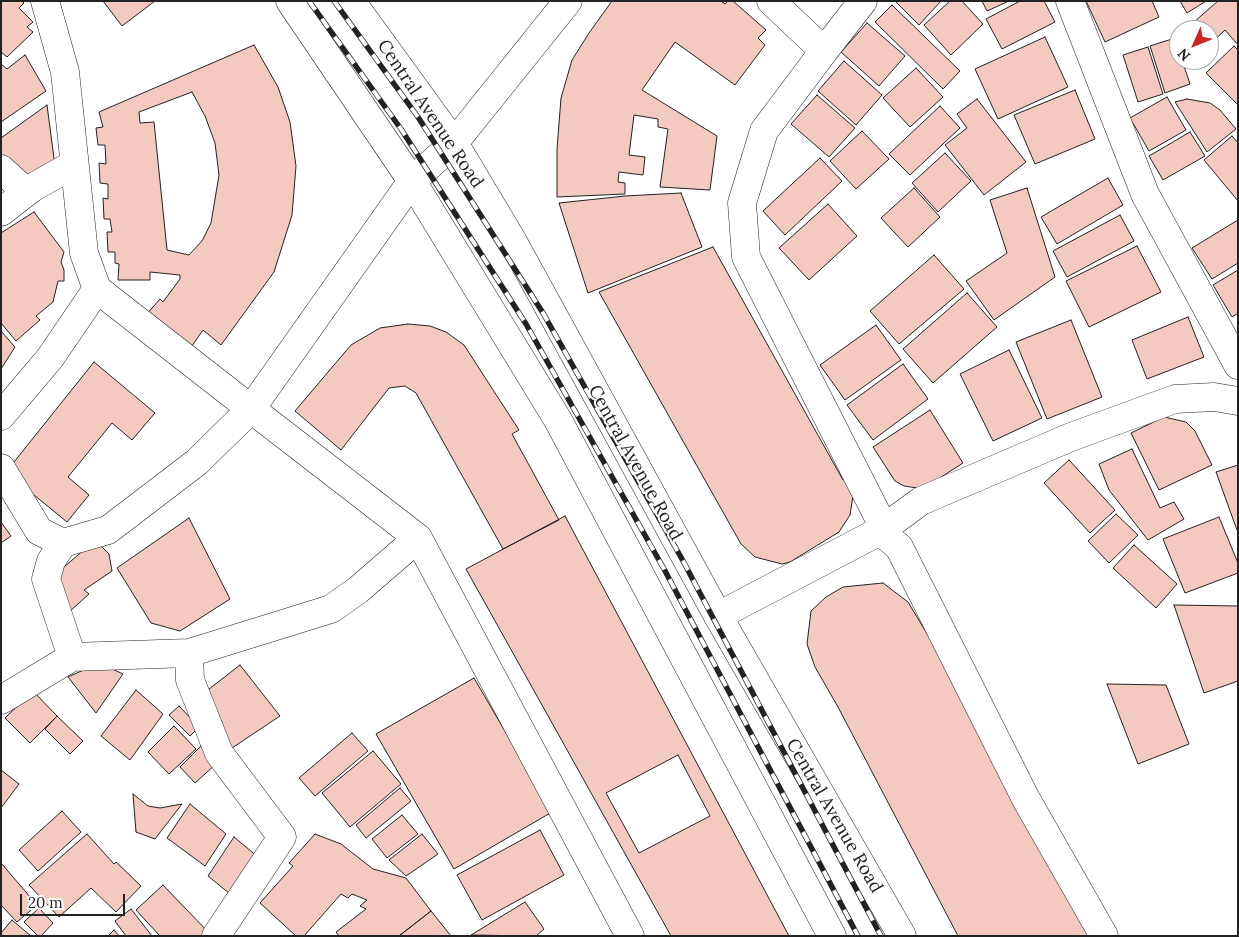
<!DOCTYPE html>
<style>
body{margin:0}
#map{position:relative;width:1239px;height:937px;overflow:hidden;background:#fff;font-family:Lora,serif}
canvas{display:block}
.frame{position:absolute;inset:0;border:2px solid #222;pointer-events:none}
.north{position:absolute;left:1169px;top:20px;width:50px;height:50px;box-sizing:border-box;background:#fff;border:1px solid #a7a7a7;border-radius:50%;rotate:226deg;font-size:14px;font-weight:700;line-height:20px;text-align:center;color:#222}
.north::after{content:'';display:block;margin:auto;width:18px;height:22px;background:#c62828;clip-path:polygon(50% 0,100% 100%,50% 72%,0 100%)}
.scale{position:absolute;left:20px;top:894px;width:105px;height:22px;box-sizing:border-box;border:2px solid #222;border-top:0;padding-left:6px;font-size:15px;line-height:18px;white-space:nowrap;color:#222;-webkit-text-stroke:4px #fff;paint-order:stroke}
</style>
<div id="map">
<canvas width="1239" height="937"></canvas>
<div class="frame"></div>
<div class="north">N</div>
<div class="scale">20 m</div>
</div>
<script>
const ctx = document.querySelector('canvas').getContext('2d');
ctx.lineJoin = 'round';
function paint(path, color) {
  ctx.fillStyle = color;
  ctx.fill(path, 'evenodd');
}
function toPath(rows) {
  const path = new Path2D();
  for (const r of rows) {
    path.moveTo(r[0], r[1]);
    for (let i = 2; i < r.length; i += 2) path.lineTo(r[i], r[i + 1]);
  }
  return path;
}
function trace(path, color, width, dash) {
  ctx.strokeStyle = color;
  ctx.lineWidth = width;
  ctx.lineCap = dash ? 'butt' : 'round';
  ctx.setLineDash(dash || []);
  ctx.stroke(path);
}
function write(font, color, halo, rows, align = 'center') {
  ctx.font = font + ' Lora,serif';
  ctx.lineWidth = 4;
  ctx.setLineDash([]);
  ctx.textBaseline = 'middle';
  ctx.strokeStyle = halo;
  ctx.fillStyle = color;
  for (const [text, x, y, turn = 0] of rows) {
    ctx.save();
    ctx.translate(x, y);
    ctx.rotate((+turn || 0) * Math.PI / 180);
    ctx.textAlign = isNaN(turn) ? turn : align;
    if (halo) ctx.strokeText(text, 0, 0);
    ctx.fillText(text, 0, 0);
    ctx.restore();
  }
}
const building = toPath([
 [1,1,22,1,24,3,19,8,33,22,27,27,33,32,7,57,1,52,1,1],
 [103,1,155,1,122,26,103,1],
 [612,1,721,1,725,4,728,1,733,1,766,30,758,38,765,45,735,85,675,42,642,90,717,136,710,190,660,187,668,129,658,127,658,119,634,115,629,155,645,157,643,175,619,172,618,182,625,183,625,194,557,197,557,149,561,98,572,60,589,33,612,1],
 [895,1,941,1,919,25,895,1],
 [950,1,962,1,983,24,951,55,924,25,950,1],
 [982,1,1009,1,987,11,982,1],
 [1020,1,1044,1,1055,22,1002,49,986,19,1020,1],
 [1086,1,1152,1,1159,17,1105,42,1086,1],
 [1180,1,1206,1,1187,13,1180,1],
 [1218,1,1238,1,1238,45,1225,30,1209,45,1209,30,1186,29,1218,1],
 [892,5,960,71,943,89,875,22,892,5],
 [867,23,905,56,879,86,841,52,867,23],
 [1045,37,1068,87,998,119,975,69,1045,37],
 [1175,38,1179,50,1179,60,1182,60,1190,84,1165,93,1150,46,1175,38],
 [254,45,278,87,290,122,296,166,292,215,274,272,221,345,203,330,192,346,146,315,160,299,163,302,180,279,180,275,150,272,150,280,118,280,119,264,115,263,115,252,108,252,107,232,112,232,110,219,104,219,103,198,108,199,108,184,100,183,99,163,106,164,105,145,98,145,96,128,103,127,99,112,254,45],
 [192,92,205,116,215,143,219,175,211,223,202,241,189,255,167,250,154,122,140,123,139,112,192,92],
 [1234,46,1238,50,1238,105,1206,73,1234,46],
 [1148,47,1163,94,1138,102,1123,55,1148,47],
 [25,55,46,91,1,122,1,64,7,69,25,55],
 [844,61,882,95,856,125,818,91,844,61],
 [916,68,943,97,910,127,883,98,916,68],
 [1075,90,1095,139,1035,164,1014,115,1075,90],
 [817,95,855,128,829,157,791,124,817,95],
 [1167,97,1186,130,1149,151,1130,118,1167,97],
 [977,99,1026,162,984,195,945,145,967,128,957,114,977,99],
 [1187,99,1210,103,1220,110,1236,129,1207,152,1175,102,1187,99],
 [47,105,55,166,24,190,1,169,1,138,47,105],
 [940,106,960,128,910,175,889,154,940,106],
 [862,131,889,159,856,189,830,161,862,131],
 [1190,132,1205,156,1163,180,1149,156,1190,132],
 [1232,136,1238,143,1238,201,1204,160,1232,136],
 [945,153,971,181,938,212,912,183,945,153],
 [820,158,842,181,785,235,763,211,820,158],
 [1108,178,1123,205,1057,244,1041,217,1108,178],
 [914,188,940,217,908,247,881,218,914,188],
 [1027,188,1055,277,994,320,966,281,1007,253,990,200,1027,188],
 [681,193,702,247,588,293,559,203,625,196,681,193],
 [828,204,857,236,809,280,779,248,828,204],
 [34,212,64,252,61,262,64,270,64,281,58,281,53,302,36,316,40,320,16,341,1,323,1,233,34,212],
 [1120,215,1134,241,1067,277,1053,251,1120,215],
 [1238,220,1238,263,1212,279,1192,248,1238,220],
 [1137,246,1161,292,1089,327,1066,281,1137,246],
 [713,247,843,480,847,477,853,496,850,515,839,532,790,562,782,564,755,557,741,544,599,292,713,247],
 [934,255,964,289,899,344,870,311,934,255],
 [1238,270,1238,313,1232,317,1213,285,1238,270],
 [967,293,997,327,933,383,903,349,967,293],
 [1188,317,1204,357,1147,379,1132,340,1188,317],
 [1071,320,1102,397,1047,419,1016,342,1071,320],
 [408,324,430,326,446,332,464,345,519,430,512,434,559,520,503,549,416,393,405,386,389,388,341,450,295,411,351,345,380,328,408,324],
 [876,325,901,360,845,400,820,365,876,325],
 [1,331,15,347,1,369,1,331],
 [1009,350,1042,418,993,441,960,374,1009,350],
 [94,362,155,413,132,440,112,423,68,477,89,495,67,522,6,472,94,362],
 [903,364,928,399,873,440,847,405,903,364],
 [930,410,963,463,927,486,917,488,904,486,895,481,873,447,930,410],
 [1164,417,1186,422,1195,431,1212,465,1159,490,1131,433,1164,417],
 [1132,449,1160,508,1174,502,1184,519,1148,540,1109,490,1099,464,1132,449],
 [1069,460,1115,510,1090,533,1044,483,1069,460],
 [1238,465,1238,530,1237,530,1216,472,1238,465],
 [1116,514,1138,535,1109,563,1088,541,1116,514],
 [565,516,789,936,671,936,466,569,565,516],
 [1219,517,1238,563,1238,573,1185,593,1163,539,1219,517],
 [189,518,230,599,180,631,151,623,117,568,189,518],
 [1,522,11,536,1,543,1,522],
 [98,543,109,554,112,571,87,588,84,590,89,594,69,612,51,578,91,544,98,543],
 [1134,545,1177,584,1156,608,1113,568,1134,545],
 [883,583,908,602,938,652,1093,936,958,936,838,707,815,667,807,644,811,611,826,597,843,587,883,583],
 [1174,605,1238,606,1238,681,1204,693,1174,605],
 [99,663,123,674,96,713,68,677,99,663],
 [240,665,280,716,232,748,216,728,222,722,204,693,240,665],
 [474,678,552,812,454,869,376,734,474,678],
 [1107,684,1166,685,1189,744,1138,764,1107,684],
 [136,690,163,714,130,760,101,736,136,690],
 [33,691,57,716,30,743,5,718,33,691],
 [179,706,199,727,190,736,169,715,179,706],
 [57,716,83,741,70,754,45,729,57,716],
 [174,726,196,749,169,774,148,752,174,726],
 [352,733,368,751,315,796,299,778,352,733],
 [201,746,217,763,195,783,180,767,201,746],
 [373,751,401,784,350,827,322,793,373,751],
 [678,755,710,816,639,853,606,793,678,755],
 [1,770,19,784,1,808,1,770],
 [400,788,411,801,366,838,356,825,400,788],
 [133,794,148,806,160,808,182,804,155,839,136,832,133,794],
 [190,804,226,834,205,866,167,838,190,804],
 [62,811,81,832,38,871,19,850,62,811],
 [402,815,418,834,387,858,372,839,402,815],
 [540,830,564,875,482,920,457,875,540,830],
 [87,834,114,864,116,862,141,886,116,912,91,888,59,917,29,885,87,834],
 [315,834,341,844,373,869,406,878,431,911,399,936,339,936,336,932,366,909,360,906,367,900,352,894,348,898,341,894,304,936,296,936,260,903,293,866,289,863,315,834],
 [422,834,438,854,406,876,389,860,422,834],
 [234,837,258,857,230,894,208,876,234,837],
 [1,863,37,905,17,922,1,905,1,863],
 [163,885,209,933,205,936,160,936,136,910,163,885],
 [525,902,544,929,536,936,471,935,525,902],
 [39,908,53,923,41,936,38,936,24,922,39,908],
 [131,909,152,936,126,936,115,921,131,909],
 [431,911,451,936,399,936,431,911],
 [12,920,31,936,2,936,1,933,12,920],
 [114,930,119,936,108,936,114,930]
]);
paint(building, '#f3c9c0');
trace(building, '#222', 1);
const street = toPath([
 [45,1,65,72,84,253,97,289,251,409,197,462,108,530,63,543],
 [568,1,454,143,412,181,251,409,418,538,630,936],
 [771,1,824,51,764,131,742,203,746,257,884,528],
 [1070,1,1145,194,1238,365],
 [824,51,863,1],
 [1,169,24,190,32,188],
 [1,212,32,188,74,164],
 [1,416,50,358,97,289],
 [1,468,39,531,63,543,51,561,46,579,72,657],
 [880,531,921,501,1071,437,1175,399,1214,397,1238,401],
 [718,616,880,531,899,547,1026,799,1104,936],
 [189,653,190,680,219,753,282,837,216,936],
 [1,700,72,657,189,653,331,609,358,590,418,538]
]);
const primary = toPath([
 [290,1,412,181,558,420,832,936],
 [351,1,454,143,512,240,718,616,902,936]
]);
trace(street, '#222', 29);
trace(primary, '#222', 29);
trace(street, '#fff', 28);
trace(primary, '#fff', 28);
const rail = toPath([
 [309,1,401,129,526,324,664,569,858,936],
 [334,1,418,117,543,313,682,559,881,936]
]);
trace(rail, '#222', 5.5);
trace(rail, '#fff', 4, [11]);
write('18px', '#222', '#fff', [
 ["Central Avenue Road",430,114,56],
 ["Central Avenue Road",635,463,61],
 ["Central Avenue Road",834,816,60]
]);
</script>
